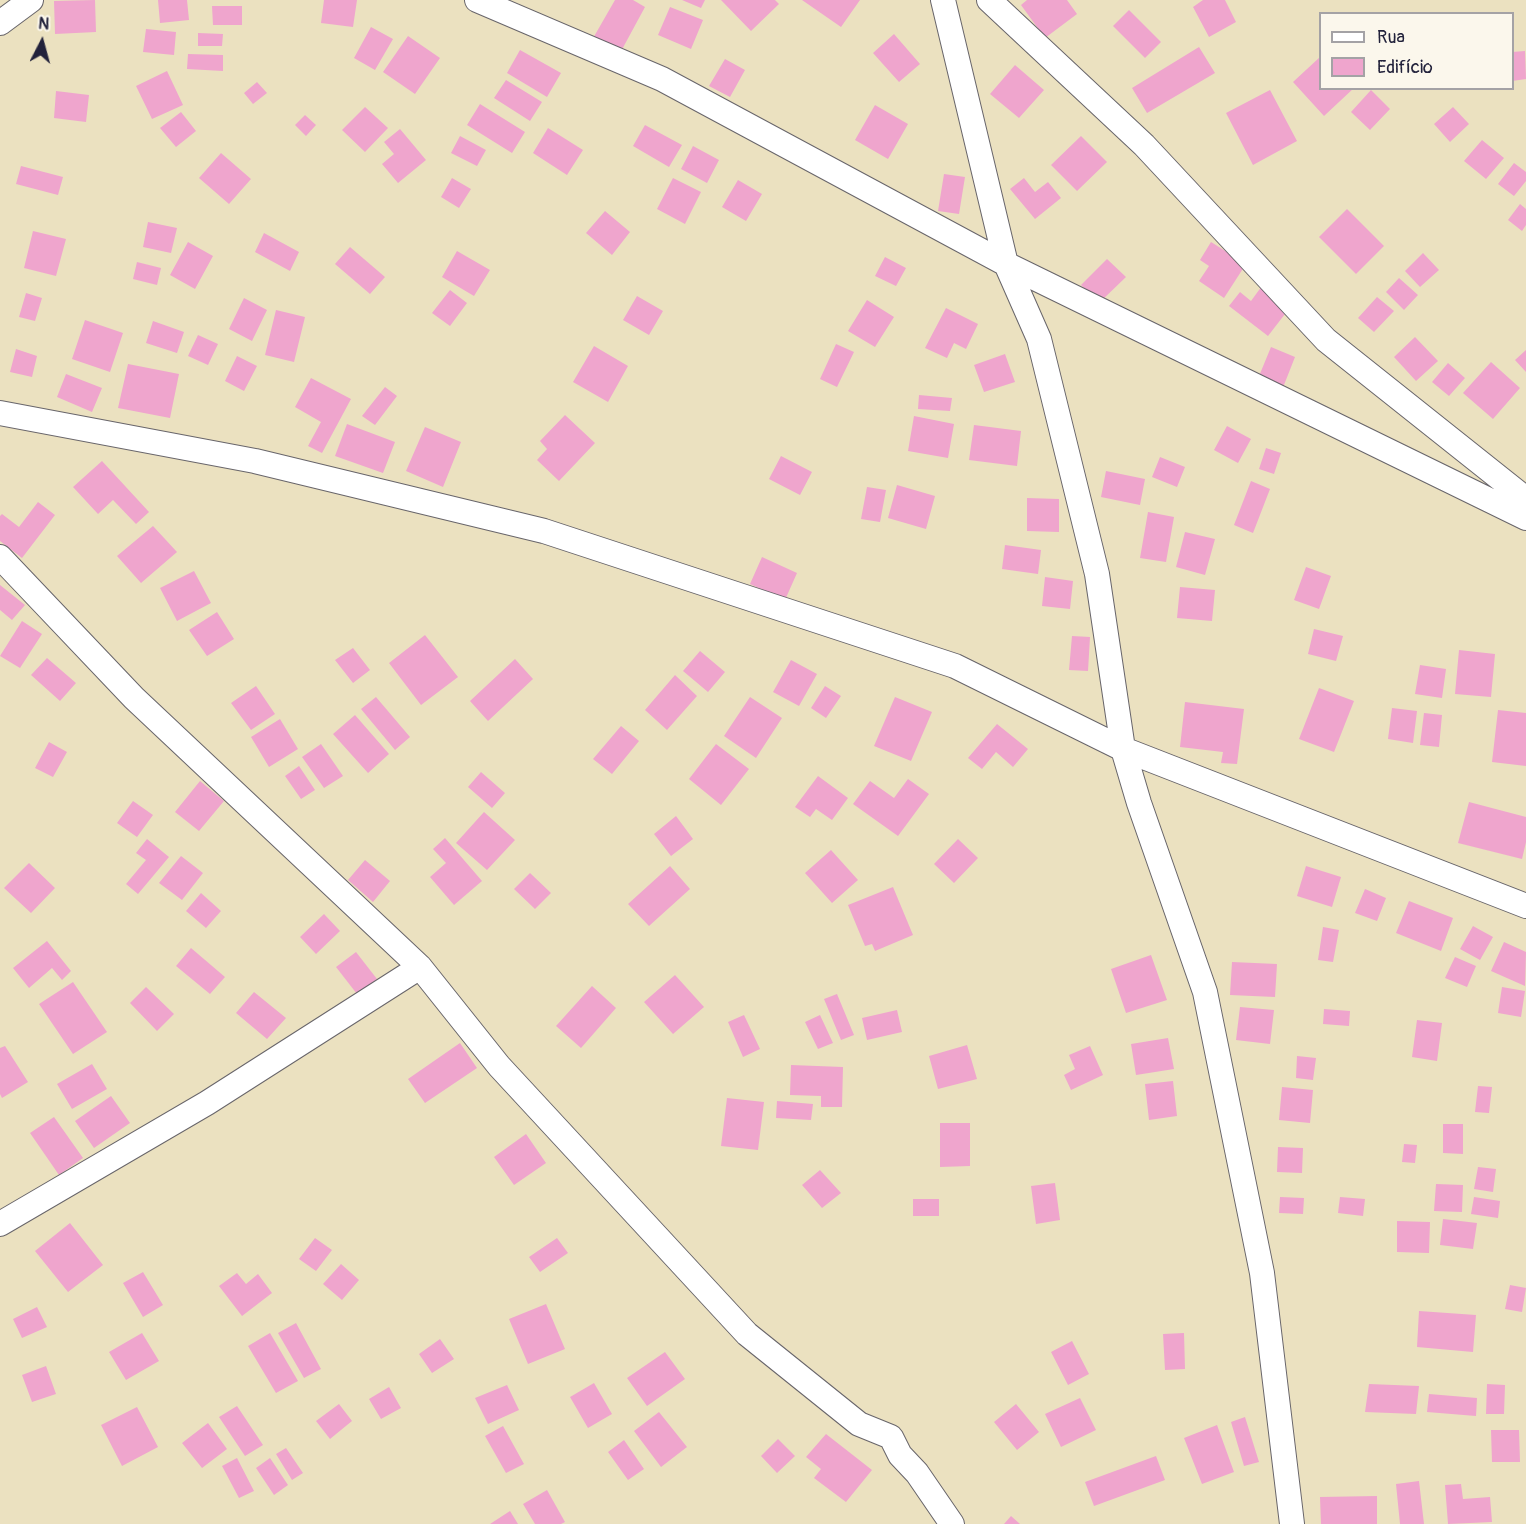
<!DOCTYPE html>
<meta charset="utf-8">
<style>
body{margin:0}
#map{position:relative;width:1526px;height:1524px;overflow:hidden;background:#ebe1c0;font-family:Pangolin,sans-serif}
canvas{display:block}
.legend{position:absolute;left:1319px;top:12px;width:195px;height:78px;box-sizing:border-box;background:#fbf7ec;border:2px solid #a4a2a5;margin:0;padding:8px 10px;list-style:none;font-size:18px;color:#22223b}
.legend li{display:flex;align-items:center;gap:12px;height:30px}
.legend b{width:30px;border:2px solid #a4a2a5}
.north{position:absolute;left:12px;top:12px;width:60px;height:60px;-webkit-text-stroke:4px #fbf7ec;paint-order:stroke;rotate:6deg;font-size:16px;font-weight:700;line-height:24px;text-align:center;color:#22223b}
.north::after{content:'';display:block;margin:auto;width:21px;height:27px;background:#22223b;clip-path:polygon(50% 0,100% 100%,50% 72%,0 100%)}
</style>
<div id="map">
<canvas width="1526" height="1524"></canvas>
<ul class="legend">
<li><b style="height:8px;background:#fff"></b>Rua</li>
<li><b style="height:16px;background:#efa5cd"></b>Edifício</li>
</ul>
<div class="north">N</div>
</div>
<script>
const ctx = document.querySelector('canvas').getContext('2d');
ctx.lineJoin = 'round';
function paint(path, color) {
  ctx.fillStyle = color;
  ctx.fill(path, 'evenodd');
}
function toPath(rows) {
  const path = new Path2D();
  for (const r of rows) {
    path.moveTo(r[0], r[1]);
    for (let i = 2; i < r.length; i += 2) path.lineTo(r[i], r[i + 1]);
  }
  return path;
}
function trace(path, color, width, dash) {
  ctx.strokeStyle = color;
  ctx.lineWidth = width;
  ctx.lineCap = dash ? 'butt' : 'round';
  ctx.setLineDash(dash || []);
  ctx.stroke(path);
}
paint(toPath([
 [95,0,96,32,55,34,54,1],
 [158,0,187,0,189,20,160,23],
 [324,0,357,0,353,27,321,23],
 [615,0,633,0,645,7,619,55,592,40],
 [682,0,705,0,701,8],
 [721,0,775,0,779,4,751,31],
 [802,0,860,0,841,27],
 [1027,0,1067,0,1077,14,1045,38,1021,5],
 [1203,0,1225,0,1236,22,1209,37,1193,7],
 [212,6,242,6,242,25,213,25],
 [670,7,703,20,691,49,658,35],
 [1129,10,1161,42,1145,58,1113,26],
 [371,27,393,39,375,70,354,58],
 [146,29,176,32,174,55,143,52],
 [198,33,223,34,222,46,198,46],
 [894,34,920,64,899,82,873,53],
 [408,36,440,58,415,94,383,72],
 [1199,47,1215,73,1147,113,1132,88],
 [520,50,561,73,547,97,507,73],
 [1525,51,1526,79,1512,81,1512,52],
 [188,54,223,55,223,71,187,69],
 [1320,57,1320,88,1354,88,1324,116,1293,82],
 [725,59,745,70,730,97,709,86],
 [1015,65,1044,90,1019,118,990,94],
 [167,71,183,105,152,119,136,86],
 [506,80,542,102,530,121,494,98],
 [257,82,267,93,253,104,244,93],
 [1270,90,1297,141,1253,165,1226,113],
 [1371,90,1390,109,1370,130,1351,112],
 [56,91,89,95,86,122,54,118],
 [480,104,525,132,512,153,467,125],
 [875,105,908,124,888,159,855,140],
 [365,107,388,128,365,152,342,130],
 [1453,107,1469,124,1450,142,1434,124],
 [181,112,196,131,176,147,160,128],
 [305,115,316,125,306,136,295,125],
 [645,125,682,145,669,167,633,146],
 [548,128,583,150,567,175,533,153],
 [400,129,426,160,398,183,382,164,394,154,384,142],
 [460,136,486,150,477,166,451,153],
 [1081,136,1107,162,1077,191,1051,165],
 [1482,140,1504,158,1486,179,1464,161],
 [693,146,719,160,707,183,681,169],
 [221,153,251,179,229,204,199,178],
 [1514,163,1526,172,1526,181,1514,196,1498,184],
 [21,166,63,177,58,195,16,184],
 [944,174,965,177,959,214,938,211],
 [452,178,471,189,459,208,441,197],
 [673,178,701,192,685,224,657,209],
 [1024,178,1035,192,1048,182,1061,198,1035,219,1010,189],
 [738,180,762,194,746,221,722,207],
 [1520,204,1526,209,1526,225,1522,231,1508,220],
 [1347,209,1384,246,1356,274,1319,237],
 [605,211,630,232,612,255,586,233],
 [148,222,177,228,171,253,143,247],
 [33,231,66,239,56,276,24,268],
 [264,233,299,252,290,271,255,252],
 [188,242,213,256,195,289,170,275],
 [1211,242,1246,264,1224,298,1199,281,1209,266,1200,260],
 [350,247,385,277,370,294,335,264],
 [457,251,490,270,474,296,442,277],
 [1423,253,1439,270,1420,287,1405,271],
 [885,257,906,268,896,286,875,276],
 [1107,259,1126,277,1099,303,1081,285],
 [137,262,161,268,157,285,133,279],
 [1399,278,1418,295,1404,310,1386,292],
 [1267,279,1295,301,1268,336,1229,306,1240,292,1251,301],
 [450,290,467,303,450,326,432,313],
 [26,293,42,298,35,321,19,317],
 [637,296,663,311,649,335,623,320],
 [1377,297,1394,311,1374,332,1358,318],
 [244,298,267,310,252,341,229,329],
 [867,300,894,317,875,347,848,331],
 [946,308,978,324,966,349,954,343,947,358,925,348],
 [276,310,305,317,294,362,265,355],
 [85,320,123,333,110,372,72,359],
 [153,321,184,332,177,353,146,343],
 [198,335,218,344,208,365,188,356],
 [1415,337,1438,361,1416,381,1394,357],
 [836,344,854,352,837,387,820,379],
 [594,346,628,366,608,402,573,382],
 [1271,347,1295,357,1282,390,1257,381],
 [16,349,37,356,32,377,10,372],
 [1526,350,1526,372,1515,360],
 [1005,354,1015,382,984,392,974,365],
 [237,356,257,366,244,391,225,381],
 [1491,362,1520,388,1493,419,1463,393],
 [1448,363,1465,378,1449,396,1432,382],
 [128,364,179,374,170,418,118,408],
 [66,374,102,388,92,412,57,397],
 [311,378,351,399,322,453,308,446,321,422,295,407],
 [385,387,397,396,375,425,362,416],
 [919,395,952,398,950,411,918,409],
 [565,415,595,443,559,481,537,460,547,449,540,441],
 [914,416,954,424,948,458,908,451],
 [347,424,395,442,383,473,335,456],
 [974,425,1021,431,1017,466,969,460],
 [1227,426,1251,439,1238,463,1214,450],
 [425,427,461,442,443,487,406,471],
 [1266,448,1281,453,1274,474,1259,469],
 [781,456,812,472,800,495,769,479],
 [1160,457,1185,467,1177,487,1152,477],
 [102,461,149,512,136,524,113,500,98,514,73,487],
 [1106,471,1145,479,1140,505,1101,497],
 [1251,481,1270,489,1253,533,1234,525],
 [897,485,935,496,926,529,888,518],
 [867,487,886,490,880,522,861,519],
 [1027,498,1059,499,1059,532,1027,531],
 [38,502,55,515,22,558,0,541,0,516,2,514,19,527],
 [1148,512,1174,517,1166,562,1140,558],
 [153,526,177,552,141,583,117,556],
 [1185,532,1215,539,1205,575,1176,567],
 [1005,545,1041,550,1038,574,1002,569],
 [762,557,797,573,785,600,750,584],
 [1306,567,1331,576,1319,609,1294,600],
 [194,571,211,603,177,621,160,588],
 [1045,577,1073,581,1070,609,1042,606],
 [0,585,25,605,12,620,0,610],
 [1180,587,1215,590,1212,621,1177,618],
 [217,612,234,639,207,656,189,630],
 [22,621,42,634,20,668,0,656],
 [1314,629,1343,636,1336,661,1308,654],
 [425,635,458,677,421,705,389,663],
 [1072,636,1090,637,1088,671,1069,670],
 [353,648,370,670,353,683,335,660],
 [1459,650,1495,654,1491,697,1455,694],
 [700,651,725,672,708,692,683,671],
 [47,658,76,683,60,701,31,675],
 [515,659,533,679,488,721,470,701],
 [791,660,817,674,799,706,773,692],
 [1420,665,1446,669,1442,698,1415,694],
 [675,675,697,696,667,730,645,710],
 [256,686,275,714,251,730,231,703],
 [825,686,841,696,826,718,811,708],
 [1319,688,1354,701,1334,752,1299,739],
 [376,697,410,737,395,750,361,709],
 [750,697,782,718,756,758,724,736],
 [895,697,932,712,911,761,874,746],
 [1185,702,1244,709,1237,764,1221,763,1223,752,1180,747],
 [1392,708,1417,711,1413,743,1388,739],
 [1498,710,1526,713,1526,766,1492,762],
 [1424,713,1442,715,1439,747,1420,745],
 [355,715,389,754,368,773,333,734],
 [280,719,298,749,269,767,251,737],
 [997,724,1028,749,1013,767,996,752,982,769,968,758],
 [621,726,639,741,612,774,593,759],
 [49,742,67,752,53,777,35,768],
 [321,744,343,776,324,788,302,757],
 [716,744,749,769,721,805,689,779],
 [299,766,315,790,301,799,285,776],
 [481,772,505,793,492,808,468,787],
 [818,776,848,798,832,820,816,809,810,817,795,807],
 [908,779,929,794,898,836,853,804,870,781,894,798],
 [200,781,224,801,199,831,175,812],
 [133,801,153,815,137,837,117,823],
 [1469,802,1526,817,1526,842,1522,859,1458,843],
 [484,812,515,840,487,870,456,843],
 [676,816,693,839,671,856,654,834],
 [445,838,482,881,454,905,430,877,446,863,433,849],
 [147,839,169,857,138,894,126,884,146,860,136,853],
 [958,839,978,858,954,883,934,864],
 [831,850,858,880,832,903,805,873],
 [181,856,203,873,182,900,159,883],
 [365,860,390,881,373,902,348,880],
 [29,863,55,888,31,913,4,888],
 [670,866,690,889,649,926,628,904],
 [1306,866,1341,877,1332,907,1297,896],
 [530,873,551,893,535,909,514,889],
 [893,887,913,935,875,951,872,944,865,946,848,905],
 [1365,889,1386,898,1377,921,1355,913],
 [201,893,221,911,206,928,186,911],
 [1409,901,1453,918,1441,951,1396,933],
 [324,914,340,931,316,954,300,937],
 [1473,926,1493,937,1480,960,1460,949],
 [1323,927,1339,930,1333,962,1318,960],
 [47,941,71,971,62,980,52,968,29,988,13,968],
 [1504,942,1526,952,1525,986,1491,971],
 [191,948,225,977,210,994,176,966],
 [356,952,377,979,357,994,336,967],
 [1151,955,1167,1000,1126,1013,1111,969],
 [1455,957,1476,966,1467,987,1445,978],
 [1232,962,1277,964,1275,997,1230,995],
 [675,975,704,1007,673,1034,644,1002],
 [73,982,107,1032,73,1054,39,1004],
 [592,986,616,1008,581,1048,556,1026],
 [146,987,174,1014,157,1031,130,1003],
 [1502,987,1525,991,1521,1017,1498,1013],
 [254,992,286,1018,267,1039,236,1013],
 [837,994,854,1035,841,1040,824,999],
 [1240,1007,1274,1010,1270,1044,1236,1040],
 [1324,1009,1350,1011,1349,1026,1323,1024],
 [897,1010,902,1032,867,1040,862,1018],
 [744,1015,760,1049,743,1057,728,1022],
 [820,1015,833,1043,818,1049,805,1022],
 [1417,1020,1442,1023,1437,1061,1412,1057],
 [1168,1038,1174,1069,1136,1075,1131,1044],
 [460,1043,477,1068,425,1103,408,1079],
 [967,1045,977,1079,938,1089,929,1056],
 [5,1046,28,1082,2,1098,0,1094,0,1048],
 [1090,1046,1103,1075,1071,1090,1064,1075,1075,1069,1069,1055],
 [1297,1056,1316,1058,1313,1080,1296,1078],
 [92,1064,107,1089,72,1109,57,1084],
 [791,1065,843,1067,842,1107,821,1107,821,1096,790,1095],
 [1173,1081,1177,1116,1149,1120,1145,1084],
 [1478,1086,1492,1087,1489,1113,1475,1112],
 [1282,1087,1313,1090,1310,1123,1279,1120],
 [111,1096,130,1123,94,1148,75,1121],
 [727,1098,764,1102,758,1150,721,1146],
 [777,1101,813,1104,811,1120,776,1118],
 [54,1117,83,1158,59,1175,30,1133],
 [940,1123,970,1123,970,1166,940,1167],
 [1443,1124,1463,1124,1463,1154,1443,1153],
 [526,1134,546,1163,514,1185,494,1157],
 [1404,1144,1417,1145,1415,1163,1402,1162],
 [1278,1147,1303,1148,1302,1173,1277,1172],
 [1478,1167,1496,1169,1493,1192,1474,1189],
 [820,1170,841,1193,822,1208,802,1185],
 [1055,1183,1060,1220,1036,1224,1031,1186],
 [1436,1184,1463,1185,1462,1212,1434,1211],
 [1280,1197,1304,1198,1303,1214,1279,1213],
 [1340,1197,1365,1199,1363,1216,1338,1213],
 [1474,1197,1500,1201,1498,1218,1471,1214],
 [913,1199,939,1199,939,1216,913,1216],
 [1443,1219,1477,1223,1473,1249,1440,1245],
 [1397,1221,1430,1222,1429,1253,1397,1252],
 [70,1223,103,1265,68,1292,35,1251],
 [315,1238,332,1250,316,1271,299,1259],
 [557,1238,568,1253,540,1272,529,1257],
 [341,1264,359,1280,342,1300,323,1284],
 [143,1272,163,1305,143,1317,123,1283],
 [237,1273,246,1284,258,1274,272,1293,242,1316,219,1286],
 [1510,1285,1526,1288,1522,1312,1505,1309],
 [546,1304,565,1349,528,1364,509,1319],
 [37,1307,47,1327,22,1338,13,1319],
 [1419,1311,1476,1315,1473,1352,1417,1347],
 [296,1323,321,1369,304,1378,278,1333],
 [142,1333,159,1361,126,1380,109,1352],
 [270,1333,298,1381,276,1393,248,1346],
 [1184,1333,1185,1369,1165,1370,1163,1334],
 [440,1339,454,1359,432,1373,419,1354],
 [1072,1341,1089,1374,1068,1385,1051,1352],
 [665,1352,685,1379,647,1406,627,1378],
 [46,1366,56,1394,32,1402,22,1375],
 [594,1383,612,1414,588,1428,570,1397],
 [1369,1384,1419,1386,1416,1414,1365,1412],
 [1487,1384,1505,1385,1504,1414,1486,1414],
 [507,1385,519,1410,488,1424,475,1398],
 [389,1387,401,1408,381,1419,369,1399],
 [1429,1394,1477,1398,1476,1416,1427,1412],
 [1080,1398,1096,1430,1061,1447,1045,1414],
 [339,1404,352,1421,330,1439,316,1421],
 [1016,1404,1039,1432,1017,1450,994,1422],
 [237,1406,263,1445,245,1456,219,1417],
 [137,1407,158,1447,122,1466,101,1425],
 [659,1412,687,1447,661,1467,634,1431],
 [1245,1417,1259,1462,1244,1466,1231,1422],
 [208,1423,227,1449,202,1468,182,1443],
 [1217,1425,1234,1472,1202,1484,1184,1438],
 [503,1426,524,1464,506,1473,485,1436],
 [1491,1430,1519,1430,1520,1462,1492,1462],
 [826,1434,872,1470,846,1502,814,1478,821,1469,806,1457],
 [778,1439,795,1456,777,1473,761,1456],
 [624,1440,644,1469,628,1480,608,1452],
 [286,1448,303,1473,292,1480,276,1454],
 [1156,1456,1165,1480,1094,1506,1085,1482],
 [237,1458,254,1491,239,1498,222,1466],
 [270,1458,288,1485,274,1495,256,1468],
 [1419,1481,1424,1524,1400,1524,1396,1484],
 [1461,1484,1463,1499,1490,1497,1492,1522,1448,1524,1445,1485],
 [547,1490,565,1522,561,1524,535,1524,523,1504],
 [1377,1496,1377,1524,1321,1524,1320,1497],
 [510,1511,518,1524,490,1524],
 [1011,1516,1020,1524,1004,1524]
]), '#efa5cd');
const minor = toPath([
 [477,0,662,79,1006,264,1526,518],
 [943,0,1006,264,1039,339,1097,574,1123,749,1139,803,1205,992,1262,1273,1292,1524],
 [989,0,1144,145,1326,340,1526,499],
 [0,23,31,0],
 [0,413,255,461,544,531,955,666,1123,749,1526,906],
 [0,557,134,698,420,967,499,1066,747,1334,859,1424,891,1437,900,1455,917,1473,952,1524],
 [0,1224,207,1103,420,967]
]);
trace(minor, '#68656a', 26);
trace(minor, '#fff', 24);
</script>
